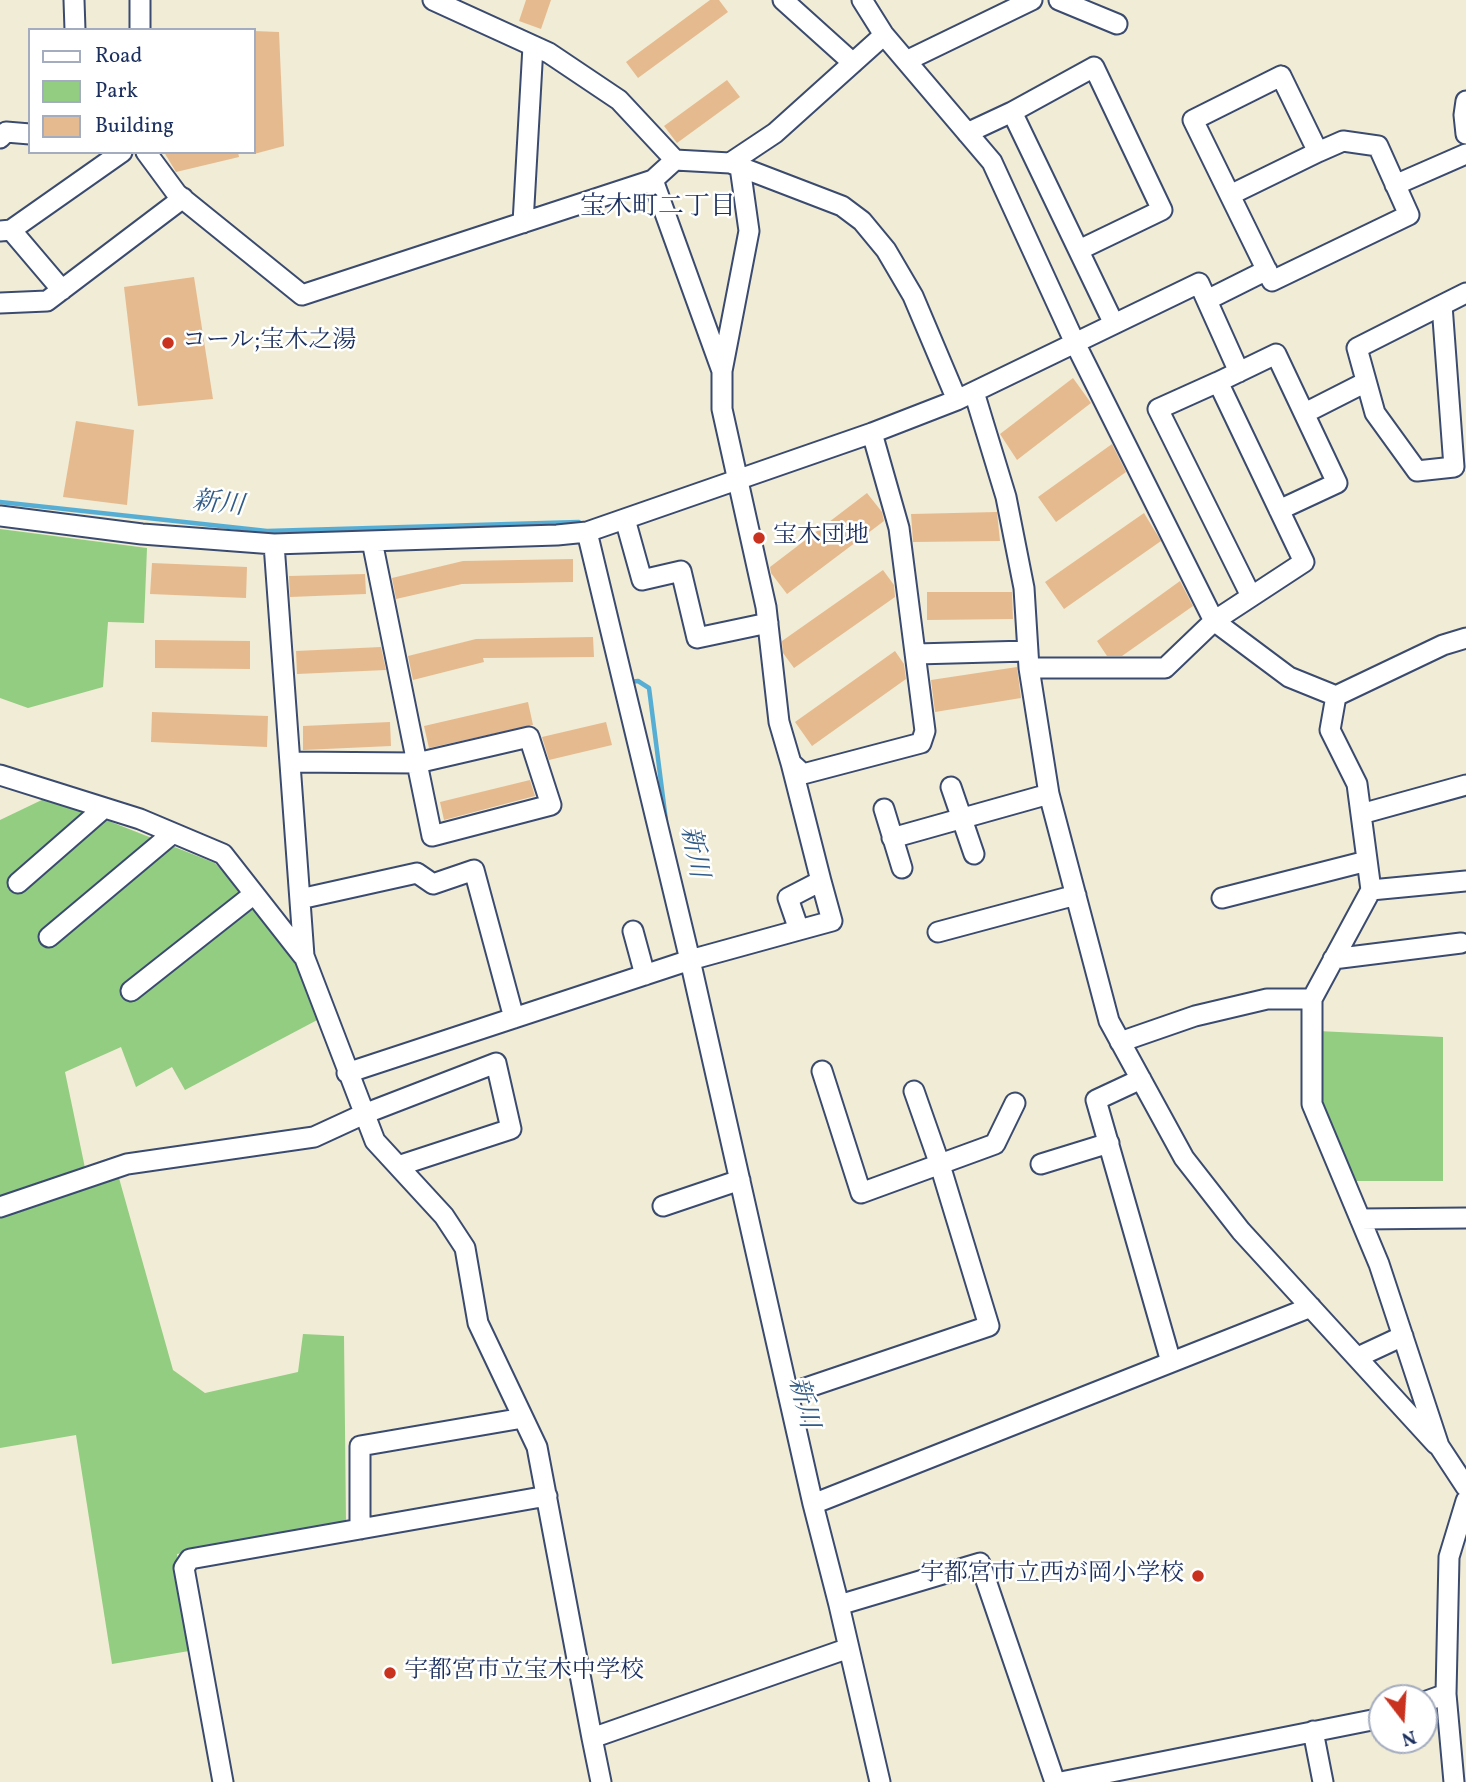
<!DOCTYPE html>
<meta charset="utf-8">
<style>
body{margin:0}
#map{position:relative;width:1466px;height:1782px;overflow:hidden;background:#f1ecd5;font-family:Vollkorn,serif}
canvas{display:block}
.legend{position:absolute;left:28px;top:28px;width:228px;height:126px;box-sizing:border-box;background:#fff;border:2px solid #a4acbf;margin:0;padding:9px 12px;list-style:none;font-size:21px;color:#1b2f5e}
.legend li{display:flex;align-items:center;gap:14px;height:35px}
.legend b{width:35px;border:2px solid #a4acbf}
.north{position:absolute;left:1368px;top:1684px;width:70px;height:70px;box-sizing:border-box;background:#fff;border:2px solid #a4acbf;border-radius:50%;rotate:163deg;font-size:19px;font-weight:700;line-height:28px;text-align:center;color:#1b2f5e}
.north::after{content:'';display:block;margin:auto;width:24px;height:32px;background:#c8321e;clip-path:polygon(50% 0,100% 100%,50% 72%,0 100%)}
</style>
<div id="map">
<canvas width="1466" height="1782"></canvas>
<ul class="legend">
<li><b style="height:9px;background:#fff"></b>Road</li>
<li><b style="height:19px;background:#92cd81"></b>Park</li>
<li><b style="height:19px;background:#e6ba8f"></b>Building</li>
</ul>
<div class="north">N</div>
</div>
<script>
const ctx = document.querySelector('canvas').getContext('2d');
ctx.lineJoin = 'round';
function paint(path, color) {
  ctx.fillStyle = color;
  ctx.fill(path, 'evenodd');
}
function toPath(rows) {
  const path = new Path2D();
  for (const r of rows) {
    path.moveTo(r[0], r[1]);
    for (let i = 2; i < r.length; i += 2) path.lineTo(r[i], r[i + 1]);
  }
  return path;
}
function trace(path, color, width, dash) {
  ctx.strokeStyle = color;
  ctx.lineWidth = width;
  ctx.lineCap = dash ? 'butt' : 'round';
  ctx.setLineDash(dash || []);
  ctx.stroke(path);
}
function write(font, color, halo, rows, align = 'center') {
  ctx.font = font + ' Vollkorn,"Noto Serif JP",serif';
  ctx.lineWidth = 5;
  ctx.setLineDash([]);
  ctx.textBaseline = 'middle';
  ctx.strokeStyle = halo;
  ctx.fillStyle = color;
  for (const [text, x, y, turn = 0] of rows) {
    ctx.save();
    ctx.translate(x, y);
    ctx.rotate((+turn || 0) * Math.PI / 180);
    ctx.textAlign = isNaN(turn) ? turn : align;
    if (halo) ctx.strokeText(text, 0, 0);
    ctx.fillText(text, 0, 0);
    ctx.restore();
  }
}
paint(toPath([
 [0,529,147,548,144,623,108,622,103,687,28,708,0,698],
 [48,797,215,863,297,952,321,1018,185,1090,172,1067,136,1087,121,1047,65,1072,85,1168,0,1196,0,820],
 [1318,1031,1443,1037,1443,1181,1348,1181,1318,1105],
 [117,1171,173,1370,205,1393,298,1372,303,1334,344,1336,346,1523,177,1554,189,1651,112,1664,76,1435,0,1448,0,1209]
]), '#92cd81');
trace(toPath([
 [0,502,267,531,579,522,580,526],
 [630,682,638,681,649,688,666,821]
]), '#57aed4', 4.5);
paint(toPath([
 [526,0,551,0,541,29,519,21],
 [710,0,719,0,728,12,638,78,626,62],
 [254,31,279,32,284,146,254,154],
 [727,80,740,97,677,143,664,126],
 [164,152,238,152,239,157,176,172],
 [194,277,213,399,138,406,124,287],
 [1073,378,1091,403,1017,460,1000,434],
 [76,421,134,430,127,505,63,497],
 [1112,444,1126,472,1056,522,1038,497],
 [867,493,882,512,884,521,787,594,771,573,770,567],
 [997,512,1000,541,913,542,911,514],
 [1144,513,1161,541,1064,609,1045,582],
 [573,559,573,582,462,584,396,599,392,578,463,561],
 [152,563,247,567,246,598,150,594],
 [883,570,894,585,895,597,794,668,783,653,782,641],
 [365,574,366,594,290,597,289,576],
 [1180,581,1193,606,1122,656,1107,656,1097,641],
 [927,592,1012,592,1013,619,927,620],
 [593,637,594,657,483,658,484,662,413,680,408,656,476,639],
 [155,640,250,641,250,669,155,668],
 [381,647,386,670,297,674,296,651],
 [895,651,904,664,906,679,812,746,795,722],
 [1017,667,1021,698,935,712,931,680],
 [528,702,533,725,429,748,424,726],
 [152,712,268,716,267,747,151,742],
 [390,722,391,746,303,750,303,726],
 [606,722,612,745,549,760,542,737],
 [530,780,535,796,444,820,440,802]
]), '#e6ba8f');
const minor = toPath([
 [74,0,75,30],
 [433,0,549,53,619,100,675,160,730,163,842,206,862,221,886,250,913,296,957,400],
 [783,0,853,63],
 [862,0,884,35,992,162,1075,343,1214,621,1289,677,1336,696,1330,730,1357,784,1371,890,1312,999,1312,1104,1379,1264,1439,1446,1466,1487],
 [1059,0,1117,24],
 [140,30,140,0],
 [906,61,1032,0],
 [1281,76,1318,152,1343,141,1378,146,1409,215,1272,281,1193,120,1281,76],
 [1466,101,1464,115,1466,134],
 [967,133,1012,112],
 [0,138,6,132,30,134],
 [146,152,177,194,302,295,653,180],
 [675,160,653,180,722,371],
 [730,163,775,133,884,35],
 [740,167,749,231,722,371,722,409,766,607,779,722,791,763,803,774,921,743,925,731,899,528,872,433],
 [1395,185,1466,154],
 [1230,195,1318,152],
 [523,223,533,46],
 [11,230,62,290],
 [0,231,11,230,122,152],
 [1079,250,1162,210,1094,67,1012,112,1114,324],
 [1207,300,1267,270],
 [0,303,47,301,183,198],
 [1442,305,1454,467,1417,471,1375,413,1357,348,1442,305,1466,293],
 [1218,382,1158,409,1251,596],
 [974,392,1006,497,1024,588,1029,668,1049,794,1109,1021,1184,1158,1241,1231,1436,1444],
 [1305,413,1366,382],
 [0,516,142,534,274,544,557,535,587,532,872,433,957,400,1199,283,1239,372],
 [625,519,642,580,681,571,697,638,768,623],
 [587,532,690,960,813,1504,839,1605,880,1782],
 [274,544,304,956,375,1141,444,1216,465,1248,478,1323,537,1447,592,1738,849,1648],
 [916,654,1028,651],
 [1029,668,1165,668,1214,621,1304,562,1218,382,1276,354,1337,483,1279,510],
 [1336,696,1443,645,1466,638],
 [290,762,417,763,529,737,551,805,432,836,417,763,372,541],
 [0,775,140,819,223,854,303,956],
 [951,787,974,854],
 [884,809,902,868],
 [1361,814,1466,785],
 [892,838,1049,794],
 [18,883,104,808],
 [1371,890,1466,881],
 [1222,898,1367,861],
 [300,899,417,873,433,884,474,870,514,1018],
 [799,930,832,921,821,881],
 [633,931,645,975],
 [938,932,1076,895],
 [49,937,173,833],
 [1333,959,1461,943],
 [131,991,254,894],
 [1120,1042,1195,1016,1267,999,1312,999],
 [822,1071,861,1193,995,1144,1015,1103],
 [347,1073,690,960,799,930,788,898,821,881,791,763],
 [1141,1079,1096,1100,1171,1362],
 [1041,1164,1109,1143],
 [663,1206,740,1180],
 [0,1207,127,1164,314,1137,364,1114,496,1063,511,1129,398,1166],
 [1360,1219,1466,1218],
 [1358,1357,1403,1336],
 [788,1394,989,1326,940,1165,914,1091],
 [813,1504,1311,1307],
 [360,1529,360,1446,523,1418],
 [839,1605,980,1563,1055,1782],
 [1424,1702,1446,1694],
 [1313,1731,1323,1782],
 [592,1738,601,1782],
 [223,1782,184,1568,190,1559,547,1496],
 [1061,1782,1382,1718],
 [1454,1782,1446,1694,1449,1557,1466,1501]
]);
trace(minor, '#3b4b70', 23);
trace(minor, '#fff', 19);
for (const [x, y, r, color] of [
 [168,343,7,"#c8321e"],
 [759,538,7,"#c8321e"],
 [1198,1576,7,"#c8321e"],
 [390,1673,7,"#c8321e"]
]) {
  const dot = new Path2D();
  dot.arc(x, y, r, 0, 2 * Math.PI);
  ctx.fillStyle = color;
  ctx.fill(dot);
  trace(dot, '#fff', 2.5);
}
write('24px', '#1b2f5e', '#fff', [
 ["コール;宝木之湯",182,343],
 ["宝木団地",773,538],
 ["宇都宮市立西が岡小学校",1184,1576,"right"],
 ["宇都宮市立宝木中学校",404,1673]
], 'left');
write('26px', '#1b2f5e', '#fff', [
 ["宝木町二丁目",658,209]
]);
write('italic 26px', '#305b87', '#fff', [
 ["新川",218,506,6],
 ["新川",692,852,79],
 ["新川",801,1403,76]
]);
</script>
